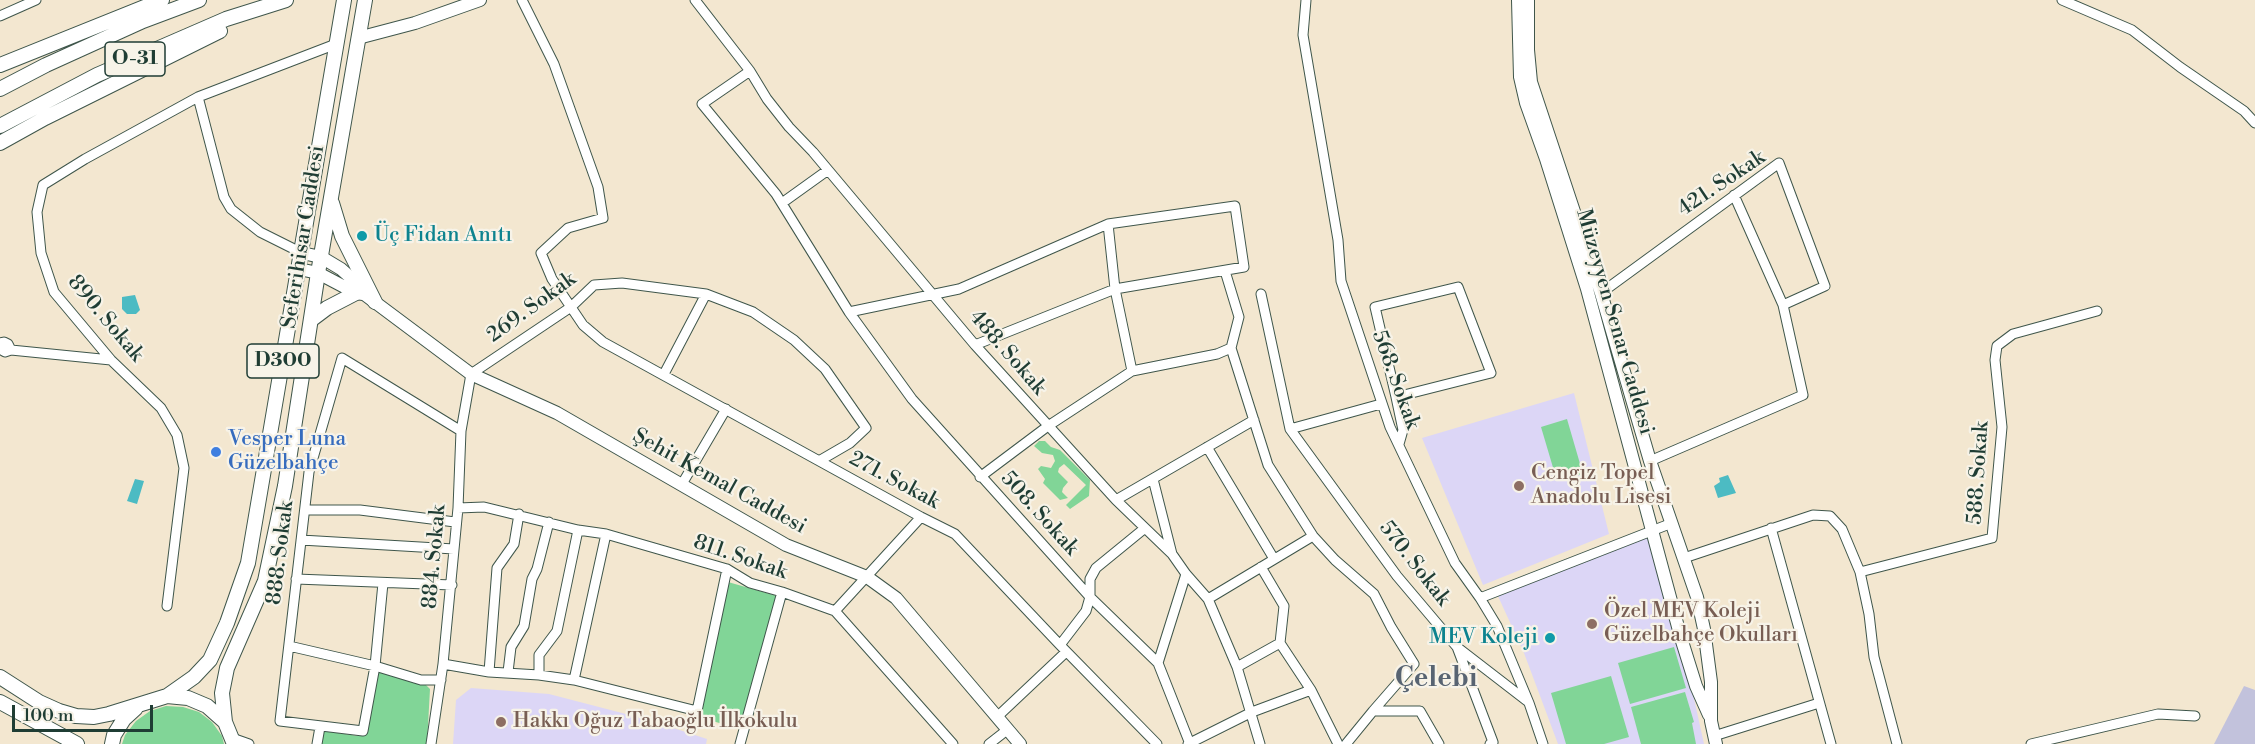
<!DOCTYPE html>
<meta charset="utf-8">
<style>
body{margin:0}
#map{position:relative;width:2255px;height:744px;overflow:hidden;background:#f3e7d0;font-family:"Libre Bodoni",serif}
canvas{display:block}
.scale{position:absolute;left:12px;top:705px;width:141px;height:27px;box-sizing:border-box;border:3px solid #1f3d34;border-top:0;padding-left:8px;font-size:18px;line-height:21px;white-space:nowrap;color:#1f3d34;-webkit-text-stroke:4px #f7f3e8;paint-order:stroke}
</style>
<div id="map">
<canvas width="2255" height="744"></canvas>
<div class="scale">100 m</div>
</div>
<script>
const ctx = document.querySelector('canvas').getContext('2d');
ctx.lineJoin = 'round';
function paint(path, color) {
  ctx.fillStyle = color;
  ctx.fill(path, 'evenodd');
}
function toPath(rows) {
  const path = new Path2D();
  for (const r of rows) {
    path.moveTo(r[0], r[1]);
    for (let i = 2; i < r.length; i += 2) path.lineTo(r[i], r[i + 1]);
  }
  return path;
}
function trace(path, color, width, dash) {
  ctx.strokeStyle = color;
  ctx.lineWidth = width;
  ctx.lineCap = dash ? 'butt' : 'round';
  ctx.setLineDash(dash || []);
  ctx.stroke(path);
}
function write(font, color, halo, rows, align = 'center') {
  ctx.font = font + ' "Libre Bodoni",serif';
  ctx.lineWidth = 4.5;
  ctx.setLineDash([]);
  ctx.textBaseline = 'middle';
  ctx.strokeStyle = halo;
  ctx.fillStyle = color;
  for (const [text, x, y, turn = 0] of rows) {
    ctx.save();
    ctx.translate(x, y);
    ctx.rotate((+turn || 0) * Math.PI / 180);
    ctx.textAlign = isNaN(turn) ? turn : align;
    if (halo) ctx.strokeText(text, 0, 0);
    ctx.fillText(text, 0, 0);
    ctx.restore();
  }
}
paint(toPath([
 [1574,393,1609,534,1483,585,1422,438],
 [1649,535,1693,694,1704,744,1558,744,1524,653,1497,594],
 [471,688,549,694,649,720,707,739,706,744,453,744,456,700]
]), '#dcd6f6');
paint(toPath([
 [2244,686,2255,690,2255,744,2214,744]
]), '#c2c2dc');
paint(toPath([
 [1567,419,1583,474,1557,481,1541,427],
 [1039,441,1045,441,1051,447,1060,450,1090,480,1089,496,1070,509,1066,505,1086,485,1064,464,1059,468,1058,472,1068,482,1063,488,1062,492,1068,498,1060,500,1043,483,1045,479,1038,469,1041,466,1051,468,1055,461,1053,455,1042,453,1034,446],
 [728,582,777,596,742,729,697,717],
 [1674,647,1686,688,1630,704,1618,663],
 [375,666,421,680,430,689,427,744,317,744,319,730,358,736,363,732],
 [1611,676,1629,737,1604,744,1566,744,1551,693],
 [1685,692,1694,722,1692,723,1696,744,1641,744,1631,707],
 [166,706,183,707,199,712,212,722,222,736,224,744,122,744,125,735,136,721,150,711]
]), '#81d597');
paint(toPath([
 [135,295,140,310,136,314,127,314,122,309,122,297],
 [1728,475,1736,493,1718,498,1714,486,1720,482,1719,478],
 [135,479,144,481,137,504,127,501]
]), '#4cbbc3');
const minor = toPath([
 [522,0,554,64,598,187,603,218,568,228,541,253,552,279,583,325,603,342,921,517,955,534,1060,645,1157,744],
 [695,0,750,71,767,99,789,127,813,152,975,345,1116,500,1172,554,1186,574,1208,599,1237,667,1260,744],
 [1306,0,1303,35,1338,240,1341,281,1390,427,1455,563,1480,598,1497,626,1529,703,1543,744],
 [2062,0,2132,30,2180,67,2244,111,2255,123],
 [0,16,36,0],
 [750,71,702,104,776,194,849,312,912,399,1090,597,1158,663,1190,744],
 [198,97,224,197,231,209,260,232,302,253],
 [782,203,828,170],
 [1108,224,1115,289,1132,371],
 [1225,271,1239,317,1231,348,1268,465,1313,536],
 [1601,293,1779,163,1825,286,1783,305],
 [1261,294,1290,429,1397,576,1457,647,1527,701],
 [849,312,959,289,1108,224,1235,206,1244,267,1115,289,975,345],
 [0,343,4,342,8,344,11,350],
 [0,349,5,352,11,350,111,360],
 [664,374,706,294],
 [1396,397,1375,307,1458,287,1491,373,1396,397,1403,430,1399,444],
 [1290,429,1381,404],
 [1207,447,1274,559],
 [1650,461,1803,395,1783,305,1734,195],
 [980,477,1048,426,1132,371,1217,354,1231,348],
 [1153,479,1172,554],
 [682,484,726,409],
 [1116,500,1254,420],
 [458,508,484,507,578,530,606,534,727,569,750,583,782,592,835,611,953,744],
 [305,510,360,510,455,522],
 [1771,528,1831,744],
 [301,540,454,549],
 [1684,558,1813,515,1830,516,1842,529,1860,572,1869,614,1874,657,1897,744],
 [1261,567,1284,606,1280,643],
 [1860,572,1992,538,2002,427,1995,360,1997,346,2013,334,2097,311],
 [296,579,452,585],
 [383,583,375,666,363,731,280,721,309,472,342,358,461,431],
 [1480,598,1672,523],
 [1208,599,1313,536,1335,560,1374,594,1391,627,1414,664,1373,711],
 [167,606,184,468,177,435,161,408,111,360,54,292,41,253,37,212,43,185,85,159,198,97,336,44],
 [835,611,921,517],
 [1280,643,1311,690,1338,744],
 [1060,645,1086,611,1090,597,1090,579,1096,568,1145,528],
 [289,646,375,666,421,680,441,680],
 [1457,647,1493,742,1490,744],
 [1158,663,1186,574],
 [443,664,489,672,539,675,574,680,697,711,727,569],
 [1237,667,1280,643],
 [489,672,497,568,514,544,519,514],
 [508,672,511,647,524,626,532,579,537,569,549,522],
 [539,675,539,655,557,631,578,530],
 [574,680,606,534],
 [997,717,1066,652],
 [1714,736,1819,703],
 [232,738,249,744],
 [317,744,320,727],
 [431,744,443,664,458,508,461,431,471,374,571,307,594,285,622,283,706,294,753,312,794,340,825,369,866,428,850,443,819,461],
 [740,744,782,592],
 [989,744,1007,730],
 [1188,744,1252,712,1311,690],
 [1346,744,1373,711,1420,711,1439,744],
 [2031,744,2158,714,2195,716]
]);
const major = toPath([
 [1518,0,1520,77,1526,103,1546,159,1587,289,1681,638,1696,686,1709,715],
 [1528,0,1528,50,1531,82,1601,293,1650,461,1697,597,1704,629,1711,682,1711,721,1716,744],
 [358,38,415,23,480,0],
 [302,253,321,257,341,269,359,285,364,294,471,374,557,413,786,545,867,577,896,598,1020,744],
 [299,269,318,273,356,293,363,294]
]);
const highway = toPath([
 [0,65,162,0],
 [0,89,46,65,143,21,199,0],
 [0,126,97,75,226,19,286,0],
 [0,143,45,118,220,31],
 [332,203,342,236,375,302],
 [311,320,327,308,356,293],
 [0,677,39,702,59,711,76,716,94,717,109,714,167,696,188,698,207,706,225,722,234,744],
 [167,696,194,677,210,660,227,623,248,563,344,0],
 [0,702,77,744],
 [225,722,222,693,227,668,265,581,285,486,318,273,365,0],
 [112,744,114,735,124,719,136,708]
]);
trace(minor, '#3f564b', 11);
trace(major, '#3f564b', 14);
trace(highway, '#3f564b', 16);
trace(minor, '#fff', 9);
trace(major, '#fff', 12);
trace(highway, '#fff', 14);
for (const [x, y, r, color] of [
 [362,236,6,"#0f9aa8"],
 [216,452,6,"#3f7fe0"],
 [1519,486,6,"#8d6e63"],
 [1592,624,6,"#8d6e63"],
 [1550,638,6,"#0f9aa8"],
 [501,722,6,"#8d6e63"]
]) {
  const dot = new Path2D();
  dot.arc(x, y, r, 0, 2 * Math.PI);
  ctx.fillStyle = color;
  ctx.fill(dot);
  trace(dot, '#f7f3e8', 2);
}
for (const [x, y, w] of [
 [135,59,60],
 [283,361,72]
]) {
  const box = new Path2D();
  box.roundRect(x - w / 2, y - 17, w, 34, 4.5);
  ctx.fillStyle = '#f7f3e8';
  ctx.fill(box);
  trace(box, '#1f3d34', 1.5);
}
write('bold 20px', '#1f3d34', null, [
 ["O-31",135,59],
 ["D300",283,361]
]);
write('21px', '#1f3d34', '#f7f3e8', [
 ["421. Sokak",1722,184,-34],
 ["Seferihisar Caddesi",304,237,-81],
 ["269. Sokak",532,308,-36],
 ["890. Sokak",105,319,50],
 ["Müzeyyen Senar Caddesi",1614,322,74],
 ["488. Sokak",1007,353,49],
 ["568. Sokak",1395,380,70],
 ["588. Sokak",1979,473,-86],
 ["271. Sokak",894,481,28],
 ["Şehit Kemal Caddesi",719,482,29],
 ["508. Sokak",1039,514,48],
 ["888. Sokak",281,553,-83],
 ["884. Sokak",435,557,-85],
 ["811. Sokak",740,558,19],
 ["570. Sokak",1414,564,52]
]);
write('21px', '#0d838f', '#f7f3e8', [
 ["Üç Fidan Anıtı",374,236],
 ["MEV Koleji",1538,638,"right"]
], 'left');
write('21px', '#366cbe', '#f7f3e8', [
 ["Vesper Luna",228,440],
 ["Güzelbahçe",228,464]
], 'left');
write('21px', '#785e54', '#f7f3e8', [
 ["Cengiz Topel",1531,474],
 ["Anadolu Lisesi",1531,498],
 ["Özel MEV Koleji",1604,612],
 ["Güzelbahçe Okulları",1604,636],
 ["Hakkı Oğuz Tabaoğlu İlkokulu",513,722]
], 'left');
write('bold 27px', '#586472', '#f7f3e8', [
 ["Çelebi",1436,680]
]);
</script>
